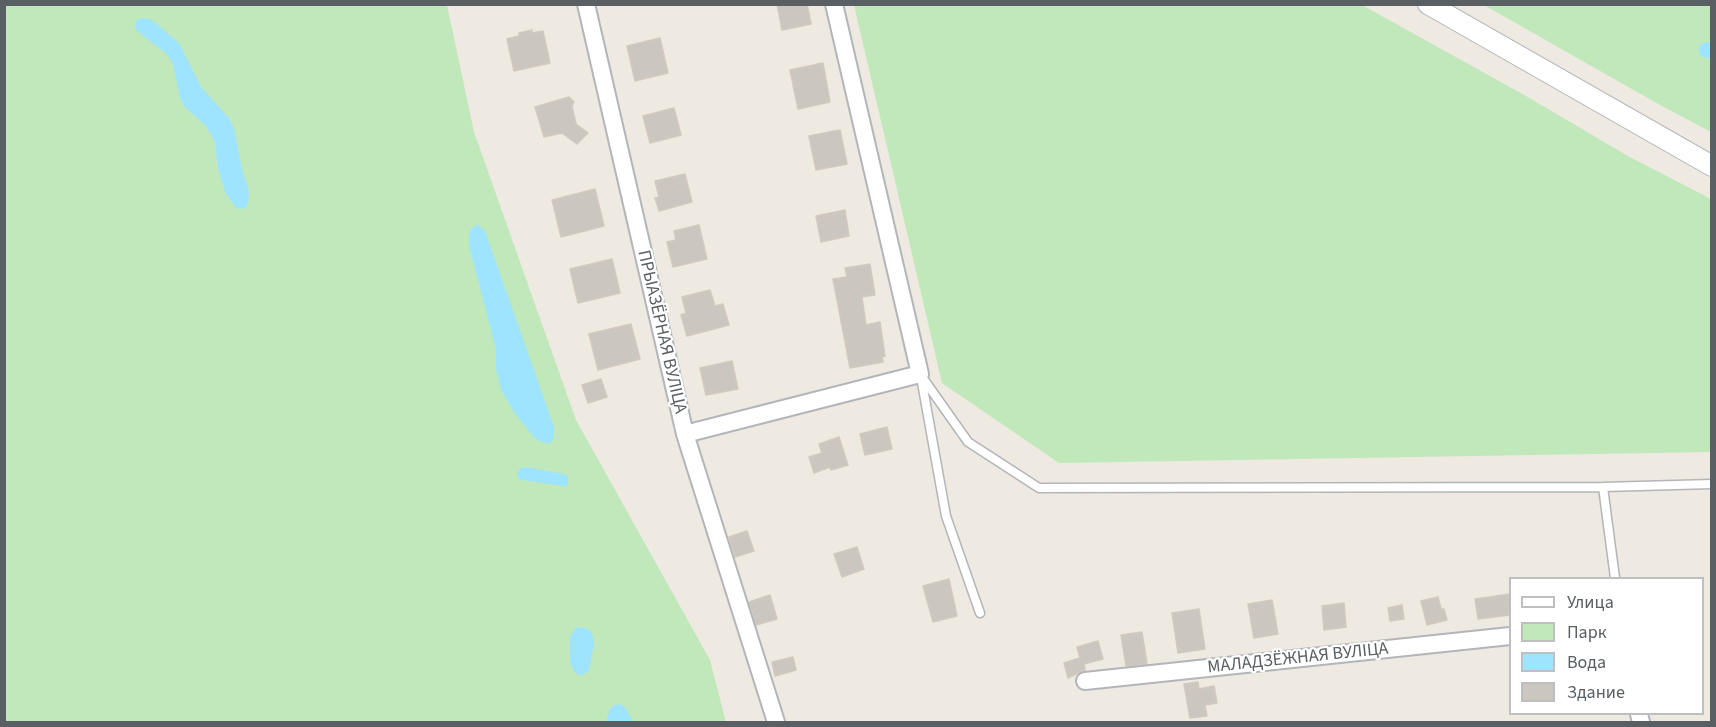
<!DOCTYPE html>
<meta charset="utf-8">
<style>
body{margin:0}
#map{position:relative;width:1716px;height:727px;overflow:hidden;background:#eee9e1;font-family:"Source Sans 3",sans-serif}
canvas{display:block}
.frame{position:absolute;inset:0;border:6px solid #595f63;pointer-events:none}
.legend{position:absolute;left:1509px;top:577px;width:195px;height:138px;box-sizing:border-box;background:#fff;border:2px solid #bdbfc1;margin:0;padding:8px 10px;list-style:none;font-size:18px;color:#595f63}
.legend li{display:flex;align-items:center;gap:12px;height:30px}
.legend b{width:30px;border:2px solid #bdbfc1}
</style>
<div id="map">
<canvas width="1716" height="727"></canvas>
<div class="frame"></div>
<ul class="legend">
<li><b style="height:8px;background:#fff"></b>Улица</li>
<li><b style="height:16px;background:#c1e8ba"></b>Парк</li>
<li><b style="height:16px;background:#9fe4ff"></b>Вода</li>
<li><b style="height:16px;background:#cbc6c0"></b>Здание</li>
</ul>
</div>
<script>
const ctx = document.querySelector('canvas').getContext('2d');
ctx.lineJoin = 'round';
function paint(path, color) {
  ctx.fillStyle = color;
  ctx.fill(path, 'evenodd');
}
function toPath(rows) {
  const path = new Path2D();
  for (const r of rows) {
    path.moveTo(r[0], r[1]);
    for (let i = 2; i < r.length; i += 2) path.lineTo(r[i], r[i + 1]);
  }
  return path;
}
function trace(path, color, width, dash) {
  ctx.strokeStyle = color;
  ctx.lineWidth = width;
  ctx.lineCap = dash ? 'butt' : 'round';
  ctx.setLineDash(dash || []);
  ctx.stroke(path);
}
function write(font, color, halo, rows, align = 'center') {
  ctx.font = font + ' "Source Sans 3",sans-serif';
  ctx.lineWidth = 4.5;
  ctx.setLineDash([]);
  ctx.textBaseline = 'middle';
  ctx.strokeStyle = halo;
  ctx.fillStyle = color;
  for (const [text, x, y, turn = 0] of rows) {
    ctx.save();
    ctx.translate(x, y);
    ctx.rotate((+turn || 0) * Math.PI / 180);
    ctx.textAlign = isNaN(turn) ? turn : align;
    if (halo) ctx.strokeText(text, 0, 0);
    ctx.fillText(text, 0, 0);
    ctx.restore();
  }
}
paint(toPath([
 [4,5,447,5,474,132,576,420,710,660,726,722,5,722],
 [854,5,1362,5,1526,96,1628,156,1711,199,1711,452,1059,463,942,383],
 [1484,5,1711,5,1711,132,1660,105]
]), '#c1e8ba');
paint(toPath([
 [144,18,152,20,179,43,201,87,229,118,234,128,242,169,249,191,248,205,245,208,239,209,235,206,226,194,218,169,215,142,206,126,185,107,180,98,173,64,168,55,136,30,135,24,138,19],
 [475,225,478,225,485,231,554,427,554,439,548,444,539,441,533,436,514,412,501,390,496,369,496,349,469,246,469,233],
 [525,467,564,474,568,477,568,485,562,486,523,480,519,479,517,473,521,468],
 [577,627,588,629,592,633,594,644,589,670,583,675,579,675,574,671,570,662,570,636],
 [620,704,625,707,633,722,606,722,610,709,614,705]
]), '#9fe4ff');
trace(toPath([
 [1706,50,1712,50]
]), '#9fe4ff', 15);
const building = toPath([
 [777,4,807,4,811,24,782,30,777,4],
 [532,30,532,33,543,31,550,63,514,71,507,39,519,36,519,33,532,30],
 [660,38,668,73,635,81,627,46,660,38],
 [823,63,830,102,798,109,790,70,823,63],
 [569,97,574,102,572,106,576,124,588,133,577,144,562,133,544,137,535,107,569,97],
 [674,108,681,135,650,143,643,116,674,108],
 [840,130,847,164,816,170,809,136,840,130],
 [685,174,692,202,659,211,655,198,659,197,655,181,685,174],
 [595,189,604,226,561,237,552,200,595,189],
 [845,210,849,236,821,242,816,216,845,210],
 [699,225,707,259,673,267,667,242,676,240,674,231,699,225],
 [612,259,620,293,578,303,570,269,612,259],
 [870,264,875,295,862,297,866,325,880,322,885,356,882,357,883,362,850,368,833,279,847,277,845,268,870,264],
 [710,290,715,306,723,304,729,325,687,336,681,315,686,313,682,297,710,290],
 [631,324,640,359,598,370,589,334,631,324],
 [732,361,738,389,706,395,700,368,732,361],
 [601,379,607,397,588,403,582,385,601,379],
 [887,427,892,449,865,455,860,434,887,427],
 [839,437,848,465,831,470,830,467,814,473,809,457,822,453,819,444,839,437],
 [747,531,754,551,735,557,729,537,747,531],
 [857,547,864,569,842,577,834,554,857,547],
 [949,579,957,616,933,622,923,586,949,579],
 [1510,594,1510,615,1478,619,1475,599,1510,594],
 [770,595,777,619,756,625,749,602,770,595],
 [1438,597,1441,609,1444,609,1447,620,1427,625,1421,601,1438,597],
 [1272,600,1278,634,1254,638,1248,604,1272,600],
 [1344,603,1346,627,1324,630,1322,606,1344,603],
 [1402,605,1404,619,1390,621,1388,608,1402,605],
 [1199,609,1205,649,1178,653,1172,613,1199,609],
 [1142,632,1147,664,1126,666,1121,635,1142,632],
 [1098,641,1103,659,1084,664,1085,670,1068,678,1064,663,1080,658,1077,647,1098,641],
 [793,657,796,670,775,676,772,662,793,657],
 [1198,682,1199,689,1214,686,1217,703,1205,705,1207,716,1190,718,1184,684,1198,682]
]);
paint(building, '#cbc6c0');
trace(building, '#d3c9be', 1.5);
const service = toPath([
 [920,374,968,442,1039,488,1603,487,1712,484],
 [921,377,946,516,980,613],
 [1603,487,1615,578]
]);
const minor = toPath([
 [586,4,685,434,776,722],
 [685,434,920,374,834,4],
 [1085,681,1510,636],
 [1639,714,1641,722]
]);
const tertiary = toPath([
 [1428,4,1712,166]
]);
trace(service, '#b2b6ba', 11);
trace(minor, '#b2b6ba', 20);
trace(tertiary, '#b2b6ba', 22);
trace(service, '#fff', 8);
trace(minor, '#fff', 16);
trace(tertiary, '#fff', 20);
write('18px', '#595f63', '#fff', [
 ["ПРЫАЗЁРНАЯ ВУЛІЦА",661,332,77],
 ["МАЛАДЗЁЖНАЯ ВУЛІЦА",1298,659,-6]
]);
</script>
